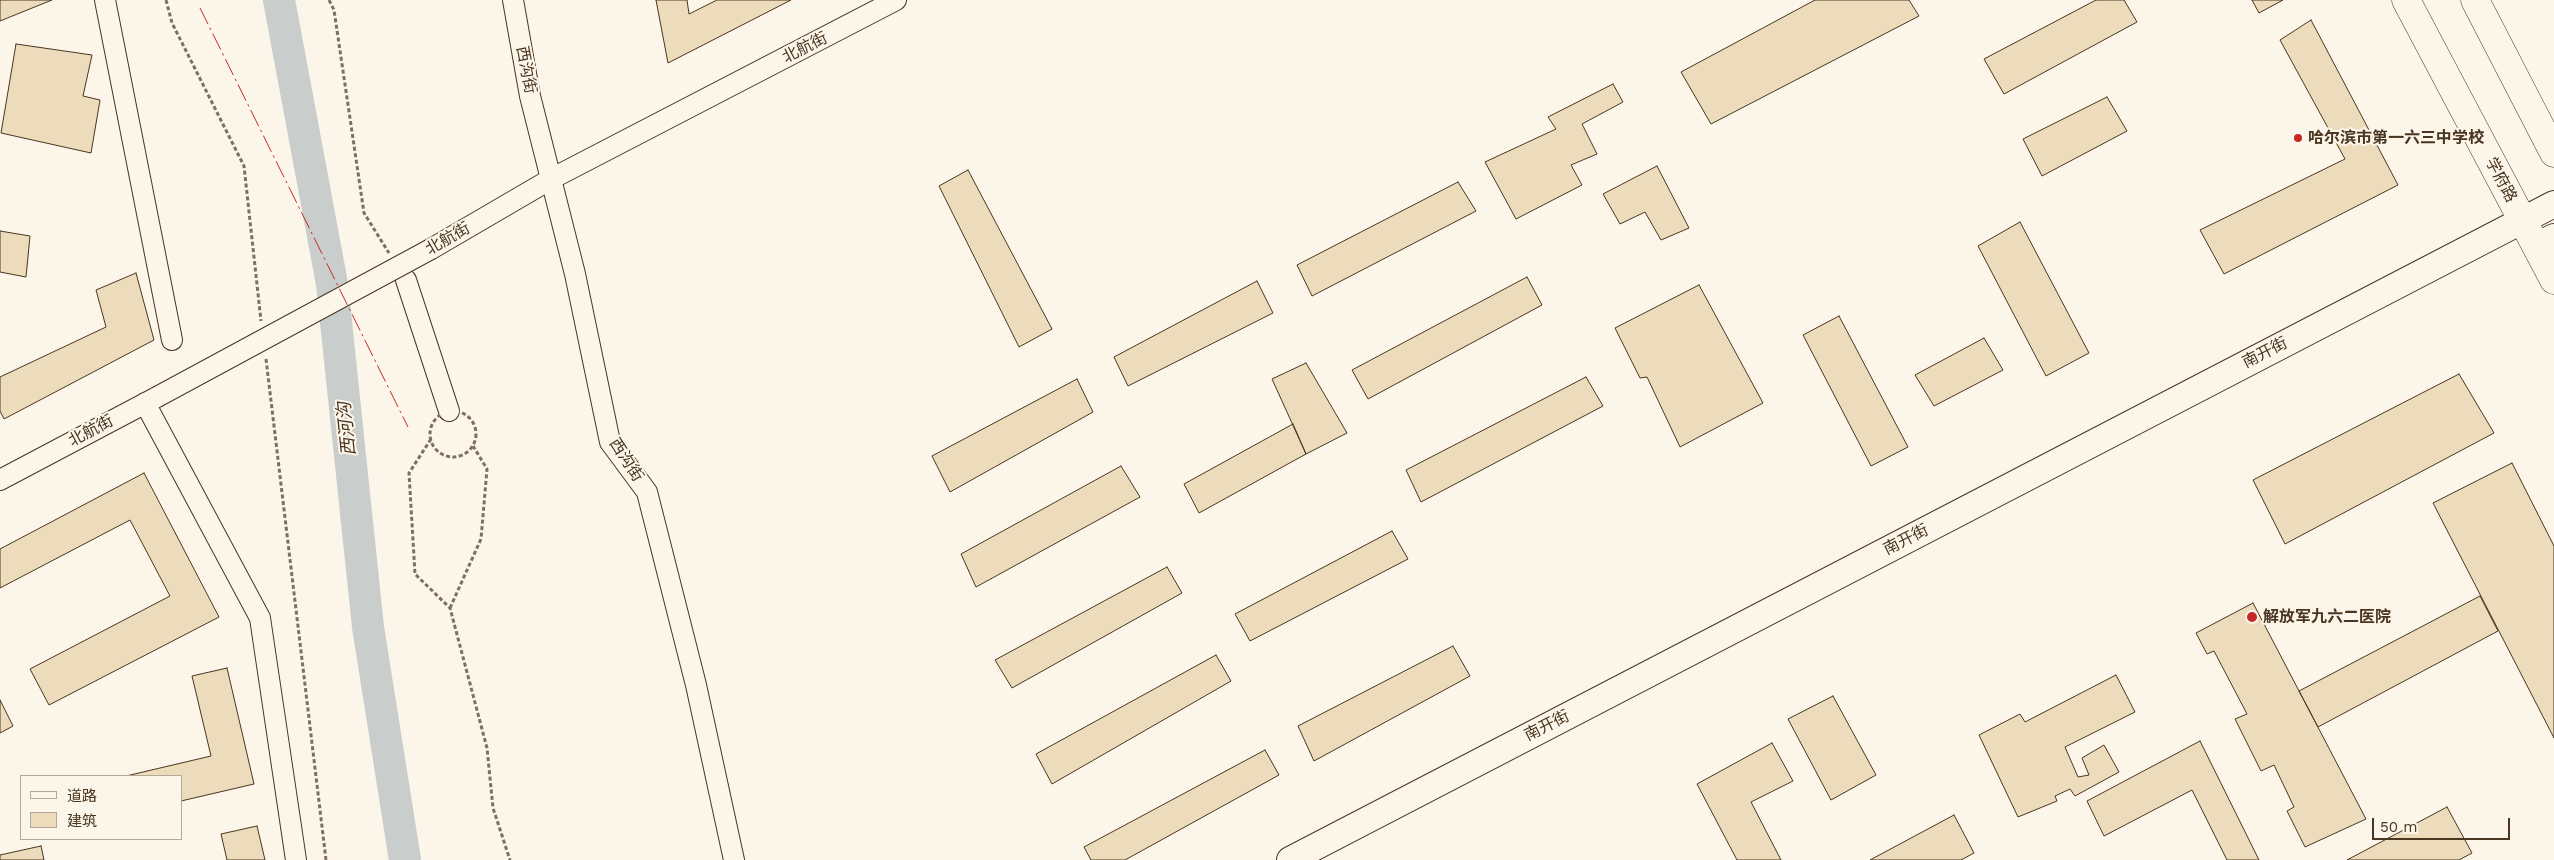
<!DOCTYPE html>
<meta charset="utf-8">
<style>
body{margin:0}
#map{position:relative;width:2554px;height:860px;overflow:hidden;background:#fbf6e9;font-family:"Work Sans","Noto Sans SC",sans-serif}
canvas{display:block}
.legend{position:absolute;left:20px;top:775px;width:162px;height:65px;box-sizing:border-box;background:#fbf6e9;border:1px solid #b4a999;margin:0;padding:6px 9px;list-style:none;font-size:15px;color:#4a3520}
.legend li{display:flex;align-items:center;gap:10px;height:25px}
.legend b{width:25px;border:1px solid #b4a999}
.scale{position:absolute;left:2372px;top:818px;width:138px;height:22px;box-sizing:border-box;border:2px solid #4a3520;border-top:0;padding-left:6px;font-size:15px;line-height:18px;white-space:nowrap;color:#4a3520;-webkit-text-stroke:4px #fbf6e9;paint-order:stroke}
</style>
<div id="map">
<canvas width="2554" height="860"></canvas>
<ul class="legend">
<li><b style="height:6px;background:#fbf6e9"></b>道路</li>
<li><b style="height:14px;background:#ecdcbc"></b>建筑</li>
</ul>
<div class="scale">50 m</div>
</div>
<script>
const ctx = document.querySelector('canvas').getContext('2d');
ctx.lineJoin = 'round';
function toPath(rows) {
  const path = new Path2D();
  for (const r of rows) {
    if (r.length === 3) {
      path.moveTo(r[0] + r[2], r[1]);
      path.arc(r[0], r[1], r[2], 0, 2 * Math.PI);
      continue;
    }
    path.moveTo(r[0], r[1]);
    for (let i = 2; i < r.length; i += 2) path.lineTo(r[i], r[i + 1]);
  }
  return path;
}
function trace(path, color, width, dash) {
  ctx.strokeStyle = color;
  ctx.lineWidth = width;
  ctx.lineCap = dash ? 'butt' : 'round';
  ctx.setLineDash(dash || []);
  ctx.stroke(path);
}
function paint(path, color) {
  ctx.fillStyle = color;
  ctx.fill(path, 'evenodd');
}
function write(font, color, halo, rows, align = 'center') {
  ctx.font = font + ' "Work Sans","Noto Sans SC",sans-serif';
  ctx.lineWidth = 4;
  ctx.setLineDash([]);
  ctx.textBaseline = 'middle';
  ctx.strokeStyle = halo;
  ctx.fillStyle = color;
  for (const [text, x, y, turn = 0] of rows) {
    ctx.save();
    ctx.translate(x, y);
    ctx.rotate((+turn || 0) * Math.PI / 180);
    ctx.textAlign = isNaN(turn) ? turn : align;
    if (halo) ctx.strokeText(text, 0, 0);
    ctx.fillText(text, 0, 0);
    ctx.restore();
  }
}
trace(toPath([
 [279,0,332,284,368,627,405,860]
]), '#c9cecd', 32);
const building = toPath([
 [0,0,52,0,0,21,0,0],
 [656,0,687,0,689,14,717,0,791,0,668,63,656,0],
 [1815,0,1909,0,1919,16,1711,124,1681,72,1815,0],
 [2096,0,2124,0,2137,22,2004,94,1984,59,2096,0],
 [2252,0,2283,0,2259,13,2252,0],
 [2311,20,2398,185,2224,274,2200,230,2345,159,2280,40,2311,20],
 [16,44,92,55,83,96,100,100,91,153,1,133,16,44],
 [1613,84,1623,102,1582,124,1597,154,1571,165,1582,185,1516,219,1485,162,1556,129,1548,117,1613,84],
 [2107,97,2127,131,2042,176,2023,139,2107,97],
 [1657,166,1689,228,1661,240,1645,212,1620,224,1603,194,1657,166],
 [968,170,1052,329,1019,347,939,186,968,170],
 [1458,182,1476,211,1312,296,1297,265,1458,182],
 [2020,222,2089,353,2046,376,1978,246,2020,222],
 [0,231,30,236,26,277,0,272,0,231],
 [136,273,154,340,4,419,0,411,0,377,106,327,96,290,136,273],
 [1527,277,1542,305,1368,399,1352,370,1527,277],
 [1257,281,1273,313,1128,386,1114,357,1257,281],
 [1699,285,1763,403,1680,447,1647,377,1640,378,1615,328,1699,285],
 [1839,316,1908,447,1871,466,1803,335,1839,316],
 [1984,338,2003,370,1934,406,1915,375,1984,338],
 [1306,363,1347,433,1306,454,1272,379,1306,363],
 [2459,374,2494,433,2285,544,2253,480,2459,374],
 [1586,377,1603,406,1421,502,1406,470,1586,377],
 [1077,379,1093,412,950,492,932,456,1077,379],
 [1293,424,1306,454,1199,513,1184,484,1293,424],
 [2512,463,2554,546,2554,738,2433,503,2512,463],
 [1121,466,1140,497,976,587,961,554,1121,466],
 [144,473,219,617,49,705,30,669,170,596,130,520,0,588,0,549,144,473],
 [1392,531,1408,559,1250,641,1235,614,1392,531],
 [1167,567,1182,593,1012,688,995,660,1167,567],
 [2480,596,2498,631,2318,727,2299,691,2480,596],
 [2253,603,2366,819,2305,847,2287,811,2294,807,2274,765,2261,771,2235,719,2247,714,2214,651,2207,654,2196,633,2253,603],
 [1453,646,1470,676,1314,761,1298,726,1453,646],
 [1216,655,1231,681,1052,784,1036,754,1216,655],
 [227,668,254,784,181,801,181,776,126,776,211,756,192,676,227,668],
 [2116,675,2135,712,2065,747,2078,777,2089,775,2082,758,2104,745,2119,772,2075,796,2070,789,2055,796,2057,801,2018,817,1979,735,2020,714,2025,722,2116,675],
 [1833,696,1876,775,1831,800,1788,719,1833,696],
 [0,700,13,726,0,733,0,700],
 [2200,741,2259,860,2227,860,2192,790,2104,836,2087,801,2200,741],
 [1772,743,1793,781,1751,802,1781,860,1737,860,1697,784,1772,743],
 [1265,750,1279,775,1125,860,1091,860,1084,847,1265,750],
 [2447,807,2472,853,2459,860,2347,860,2447,807],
 [1954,815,1974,853,1961,860,1870,860,1954,815],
 [257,826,265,860,227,860,221,834,257,826],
 [41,846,44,860,0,860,0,855,41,846]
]);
paint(building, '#ecdcbc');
trace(building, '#4a3520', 1);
const minor = toPath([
 [105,0,172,340],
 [513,0,530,96,575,274,610,442,647,492,696,685,734,860],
 [431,249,551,179,896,0],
 [406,280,449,411],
 [145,403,260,618,296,860],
 [0,480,157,397]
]);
const major = toPath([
 [2536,246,2554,237],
 [1290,860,2554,204]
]);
const highway = toPath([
 [2406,0,2554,280],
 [2475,0,2554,153]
]);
trace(minor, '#4a3520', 22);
trace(major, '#4a3520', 28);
trace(highway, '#4a3520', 29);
trace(toPath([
 [166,0,172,23,244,166,261,321],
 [329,0,334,10,364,213,389,253],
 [266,359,326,860],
 [453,434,23],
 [431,439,409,473,415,574,450,608,487,748,493,808,510,860],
 [450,608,481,539,487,469,473,446]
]), '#7f6f5c', 3, [4, 2.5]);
trace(minor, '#fbf6e9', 20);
trace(major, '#fbf6e9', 26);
trace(highway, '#fbf6e9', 28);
const minorBridge = toPath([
 [157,397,431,249]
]);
trace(minorBridge, '#4a3520', 22, []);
trace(minorBridge, '#fbf6e9', 20);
trace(toPath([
 [200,8,408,427]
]), '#c62828', 1, [18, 4, 2.5, 4]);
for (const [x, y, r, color] of [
 [2298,138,5,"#c62828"],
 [2252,617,6,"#c62828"]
]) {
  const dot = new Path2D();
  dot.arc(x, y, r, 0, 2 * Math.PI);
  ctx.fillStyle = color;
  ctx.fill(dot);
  trace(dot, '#fbf6e9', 2);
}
write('16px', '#4a3520', '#fbf6e9', [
 ["北航街",805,48,-27],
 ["西沟街",526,70,79],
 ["学府路",2501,180,62],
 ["北航街",448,239,-30],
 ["南开街",2265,353,-27],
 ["北航街",91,431,-28],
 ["西沟街",626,460,57],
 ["南开街",1906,540,-27],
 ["南开街",1547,726,-27]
]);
write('bold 16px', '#4a3520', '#fbf6e9', [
 ["哈尔滨市第一六三中学校",2308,138],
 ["解放军九六二医院",2263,617]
], 'left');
write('italic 18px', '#4a3520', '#fbf6e9', [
 ["西河沟",347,429,-96]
]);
</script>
